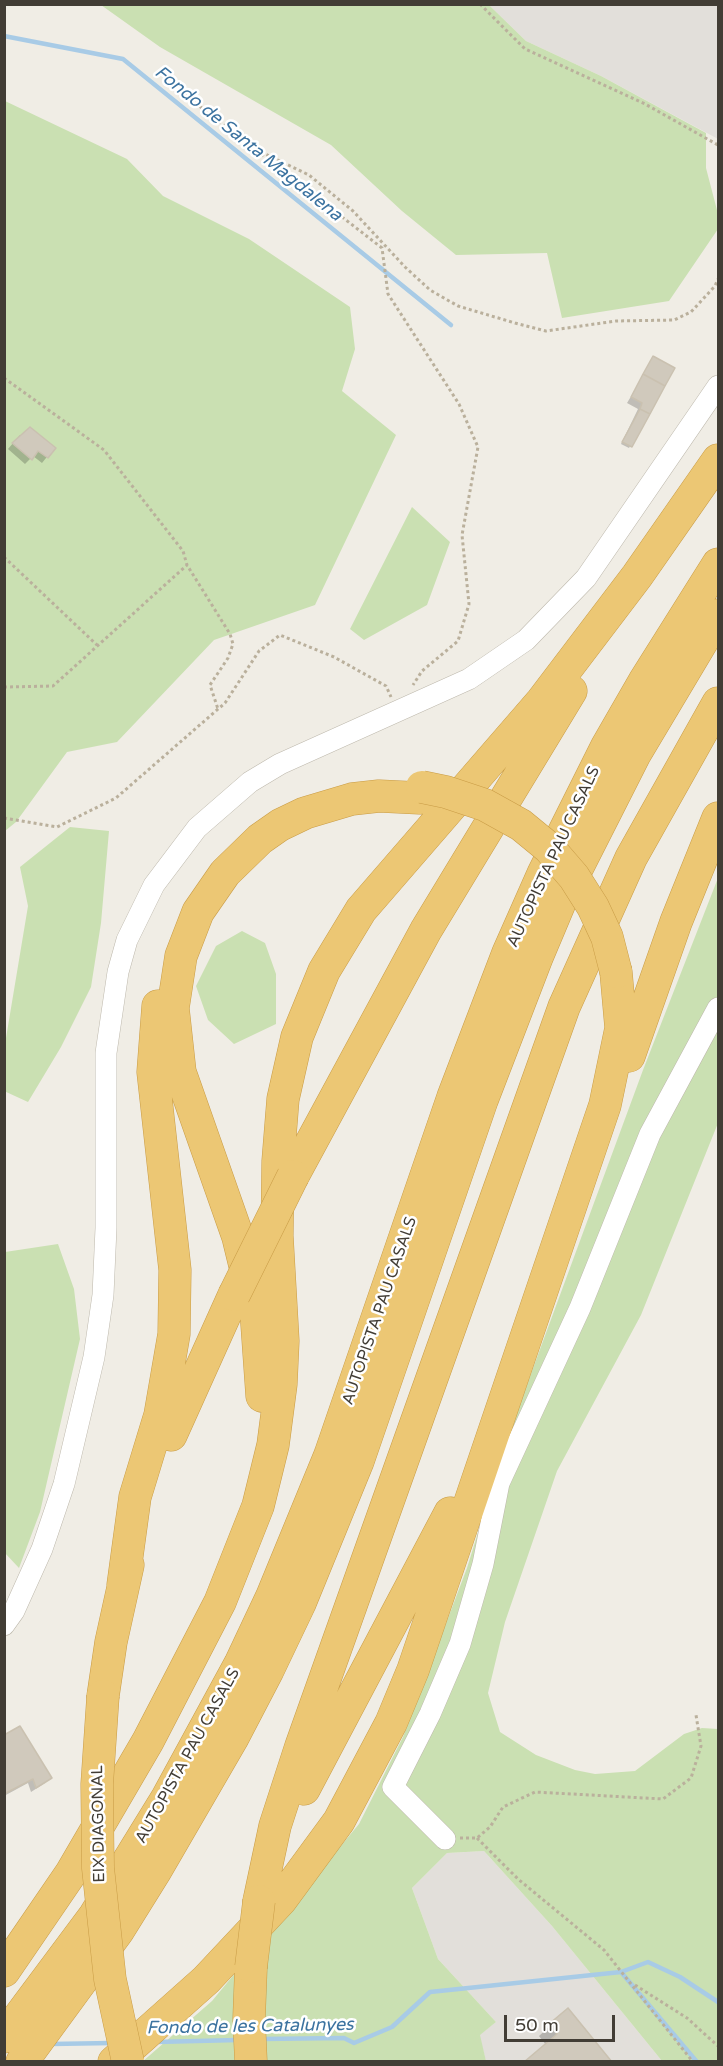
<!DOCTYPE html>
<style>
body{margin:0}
#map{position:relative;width:723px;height:2066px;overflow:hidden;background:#f0ede5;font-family:"Varela Round",sans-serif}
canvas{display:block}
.frame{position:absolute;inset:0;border:6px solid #423d35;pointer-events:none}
.scale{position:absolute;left:504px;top:2015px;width:111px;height:27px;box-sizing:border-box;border:3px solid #423d35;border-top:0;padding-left:8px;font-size:18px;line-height:21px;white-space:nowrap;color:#423d35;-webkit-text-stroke:4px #fff;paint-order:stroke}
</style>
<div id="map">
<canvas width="723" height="2066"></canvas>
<div class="frame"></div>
<div class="scale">50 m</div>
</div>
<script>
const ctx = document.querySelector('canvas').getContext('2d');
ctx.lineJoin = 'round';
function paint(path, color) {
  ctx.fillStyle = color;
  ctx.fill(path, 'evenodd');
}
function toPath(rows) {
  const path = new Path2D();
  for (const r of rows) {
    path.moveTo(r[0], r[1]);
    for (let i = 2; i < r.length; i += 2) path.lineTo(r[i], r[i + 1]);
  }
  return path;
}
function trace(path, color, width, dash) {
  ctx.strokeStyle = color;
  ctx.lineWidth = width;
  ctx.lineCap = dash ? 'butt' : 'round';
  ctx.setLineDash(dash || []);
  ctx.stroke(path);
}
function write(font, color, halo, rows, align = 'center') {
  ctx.font = font + ' "Varela Round",sans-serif';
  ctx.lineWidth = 5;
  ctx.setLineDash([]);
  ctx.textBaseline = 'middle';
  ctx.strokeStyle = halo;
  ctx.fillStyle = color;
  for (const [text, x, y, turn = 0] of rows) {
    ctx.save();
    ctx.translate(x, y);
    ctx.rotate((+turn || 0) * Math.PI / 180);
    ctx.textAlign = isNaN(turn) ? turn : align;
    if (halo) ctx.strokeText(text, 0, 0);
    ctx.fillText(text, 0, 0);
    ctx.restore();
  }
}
paint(toPath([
 [489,5,718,5,718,139,601,76,526,41],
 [484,1851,552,1926,662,2061,486,2061,479,2035,496,2022,438,1959,412,1888,447,1853]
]), '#e2dfda');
paint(toPath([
 [101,5,489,5,526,41,601,76,706,133,706,168,718,214,718,229,669,301,562,318,547,253,456,255,402,211,331,145,160,47],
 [5,101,127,159,163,196,249,239,350,307,355,349,342,391,396,435,315,605,214,640,117,742,67,752,16,822,5,831],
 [412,507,450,542,427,605,364,640,350,629],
 [70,827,109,831,101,923,91,987,61,1047,28,1102,4,1091,5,1044,28,906,20,867],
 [718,878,718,1123,641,1315,557,1471,505,1622,488,1693,500,1732,536,1755,575,1770,595,1774,635,1771,684,1734,702,1728,718,1729,718,2061,662,2061,552,1926,484,1851,447,1853,412,1888,438,1959,496,2022,480,2035,486,2061,142,2062,212,2001,359,1824,403,1737,467,1568,508,1436,643,1070],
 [242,931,265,943,276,974,276,1024,234,1044,208,1020,196,986,216,946],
 [58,1244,74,1289,80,1339,40,1512,19,1568,4,1552,5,1252]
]), '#cae0b2');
paint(toPath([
 [654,358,673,368,629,448,621,444,638,409,627,403],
 [20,435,23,437,54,448,42,463,33,456,25,464,8,449],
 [4,1736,50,1778,45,1783,31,1792,28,1783,4,1796],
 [567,2010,610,2062,546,2045,539,2036]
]), '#0003');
trace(toPath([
 [4,36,123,59,451,325],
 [621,1972,697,2062],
 [261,2039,344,2038,354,2043,392,2027,430,1992,621,1972,648,1962,680,1977,718,2002],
 [156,2042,238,2040],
 [51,2044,112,2043]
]), '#a8cbe6', 4.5);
const building = toPath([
 [653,356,675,368,665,386,643,374,653,356],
 [643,374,665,386,650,414,640,409,642,403,631,397,643,374],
 [640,409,650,414,632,447,622,442,640,409],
 [30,427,56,448,48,458,38,451,32,460,12,443,30,427],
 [20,1726,52,1778,36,1788,33,1779,4,1794,4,1735,20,1726],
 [568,2008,612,2062,524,2062,557,2034,549,2024,568,2008]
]);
paint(building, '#d0c9bc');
trace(building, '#cac1b0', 1.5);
const minor = toPath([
 [4,1625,14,1611,42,1549,64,1484,94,1357,103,1295,106,1228,106,1053,118,972,127,940,154,885,197,828,250,782,280,764,469,679,526,640,586,578,718,386],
 [445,1839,393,1787,430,1714,460,1644,483,1564,499,1483,580,1308,650,1134,718,1008]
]);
const highway = toPath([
 [629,1056,676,922,718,818],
 [293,1176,426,930,571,691],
 [262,1396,256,1311,238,1237,180,1072,173,1008,181,956,198,912,225,873,260,839,280,825,305,813,352,799,379,796,420,798],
 [171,1435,234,1295],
 [123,1585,135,1497,160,1415,174,1334,175,1270,153,1072,158,1006],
 [103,1696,111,1642,128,1565],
 [304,1789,450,1513],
 [259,1901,275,1826,301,1746,564,1007,631,858,718,703],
 [251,1967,249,2019,251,2062],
 [4,1971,71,1873,148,1741,220,1602,258,1506,273,1445,281,1384,283,1341,277,1236,278,1161,283,1099,297,1037,324,971,361,910,542,701,637,576,718,460],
 [4,2037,95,1915,167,1798,240,1664,272,1596,330,1455,453,1097,508,953,543,874,607,746,645,680,718,564],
 [22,2062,118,1931,156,1870,232,1739,268,1670,300,1603,358,1461,482,1100,537,957,561,900,635,754,718,615],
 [114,2062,206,1980,281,1900,339,1821,391,1723,413,1670,605,1105,621,1028,616,972]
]);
trace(minor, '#bdb8ac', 22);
trace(highway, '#c99c46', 33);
trace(toPath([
 [480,4,525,49,645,104,718,145],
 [176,88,382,248,388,294,459,404,478,447,462,535,469,604,458,641,422,671,413,685],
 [261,152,309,175,353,211,405,267,430,290,458,306,515,323,546,331,616,321,674,320,691,312,715,286,718,279],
 [4,378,104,450,183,551,187,565,230,634,233,644,228,658,210,685,218,709],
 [4,557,97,645],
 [4,687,53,686,187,565],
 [4,818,57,827,116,798,225,703,259,651,280,635,334,657,386,686,391,697],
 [460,1838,477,1838,490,1827,503,1807,535,1792,663,1799,691,1778,701,1746,696,1715],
 [477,1838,518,1879,604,1950,693,2062],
 [635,1985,687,2018,718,2046]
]), '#bab09c', 3, [3, 3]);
trace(minor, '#fff', 21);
trace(highway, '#ecc774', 32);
const highwayBridge = toPath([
 [422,787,446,792,485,805,521,825,549,848,574,877,593,907,607,937,616,972],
 [234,1295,293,1176],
 [103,1696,97,1784,98,1868,110,1979,128,2062],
 [251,1967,259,1901]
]);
trace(highwayBridge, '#c99c46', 33, []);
trace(highwayBridge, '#ecc774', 32);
write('16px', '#423d35', '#fff', [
 ["AUTOPISTA PAU CASALS",554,857,-65],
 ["AUTOPISTA PAU CASALS",380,1311,-71],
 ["AUTOPISTA PAU CASALS",188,1756,-61],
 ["EIX DIAGONAL",99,1824,-91]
]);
write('italic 18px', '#3c73a0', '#fff', [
 ["Fondo de Santa Magdalena",248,144,39],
 ["Fondo de les Catalunyes",250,2027,-1]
]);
</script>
